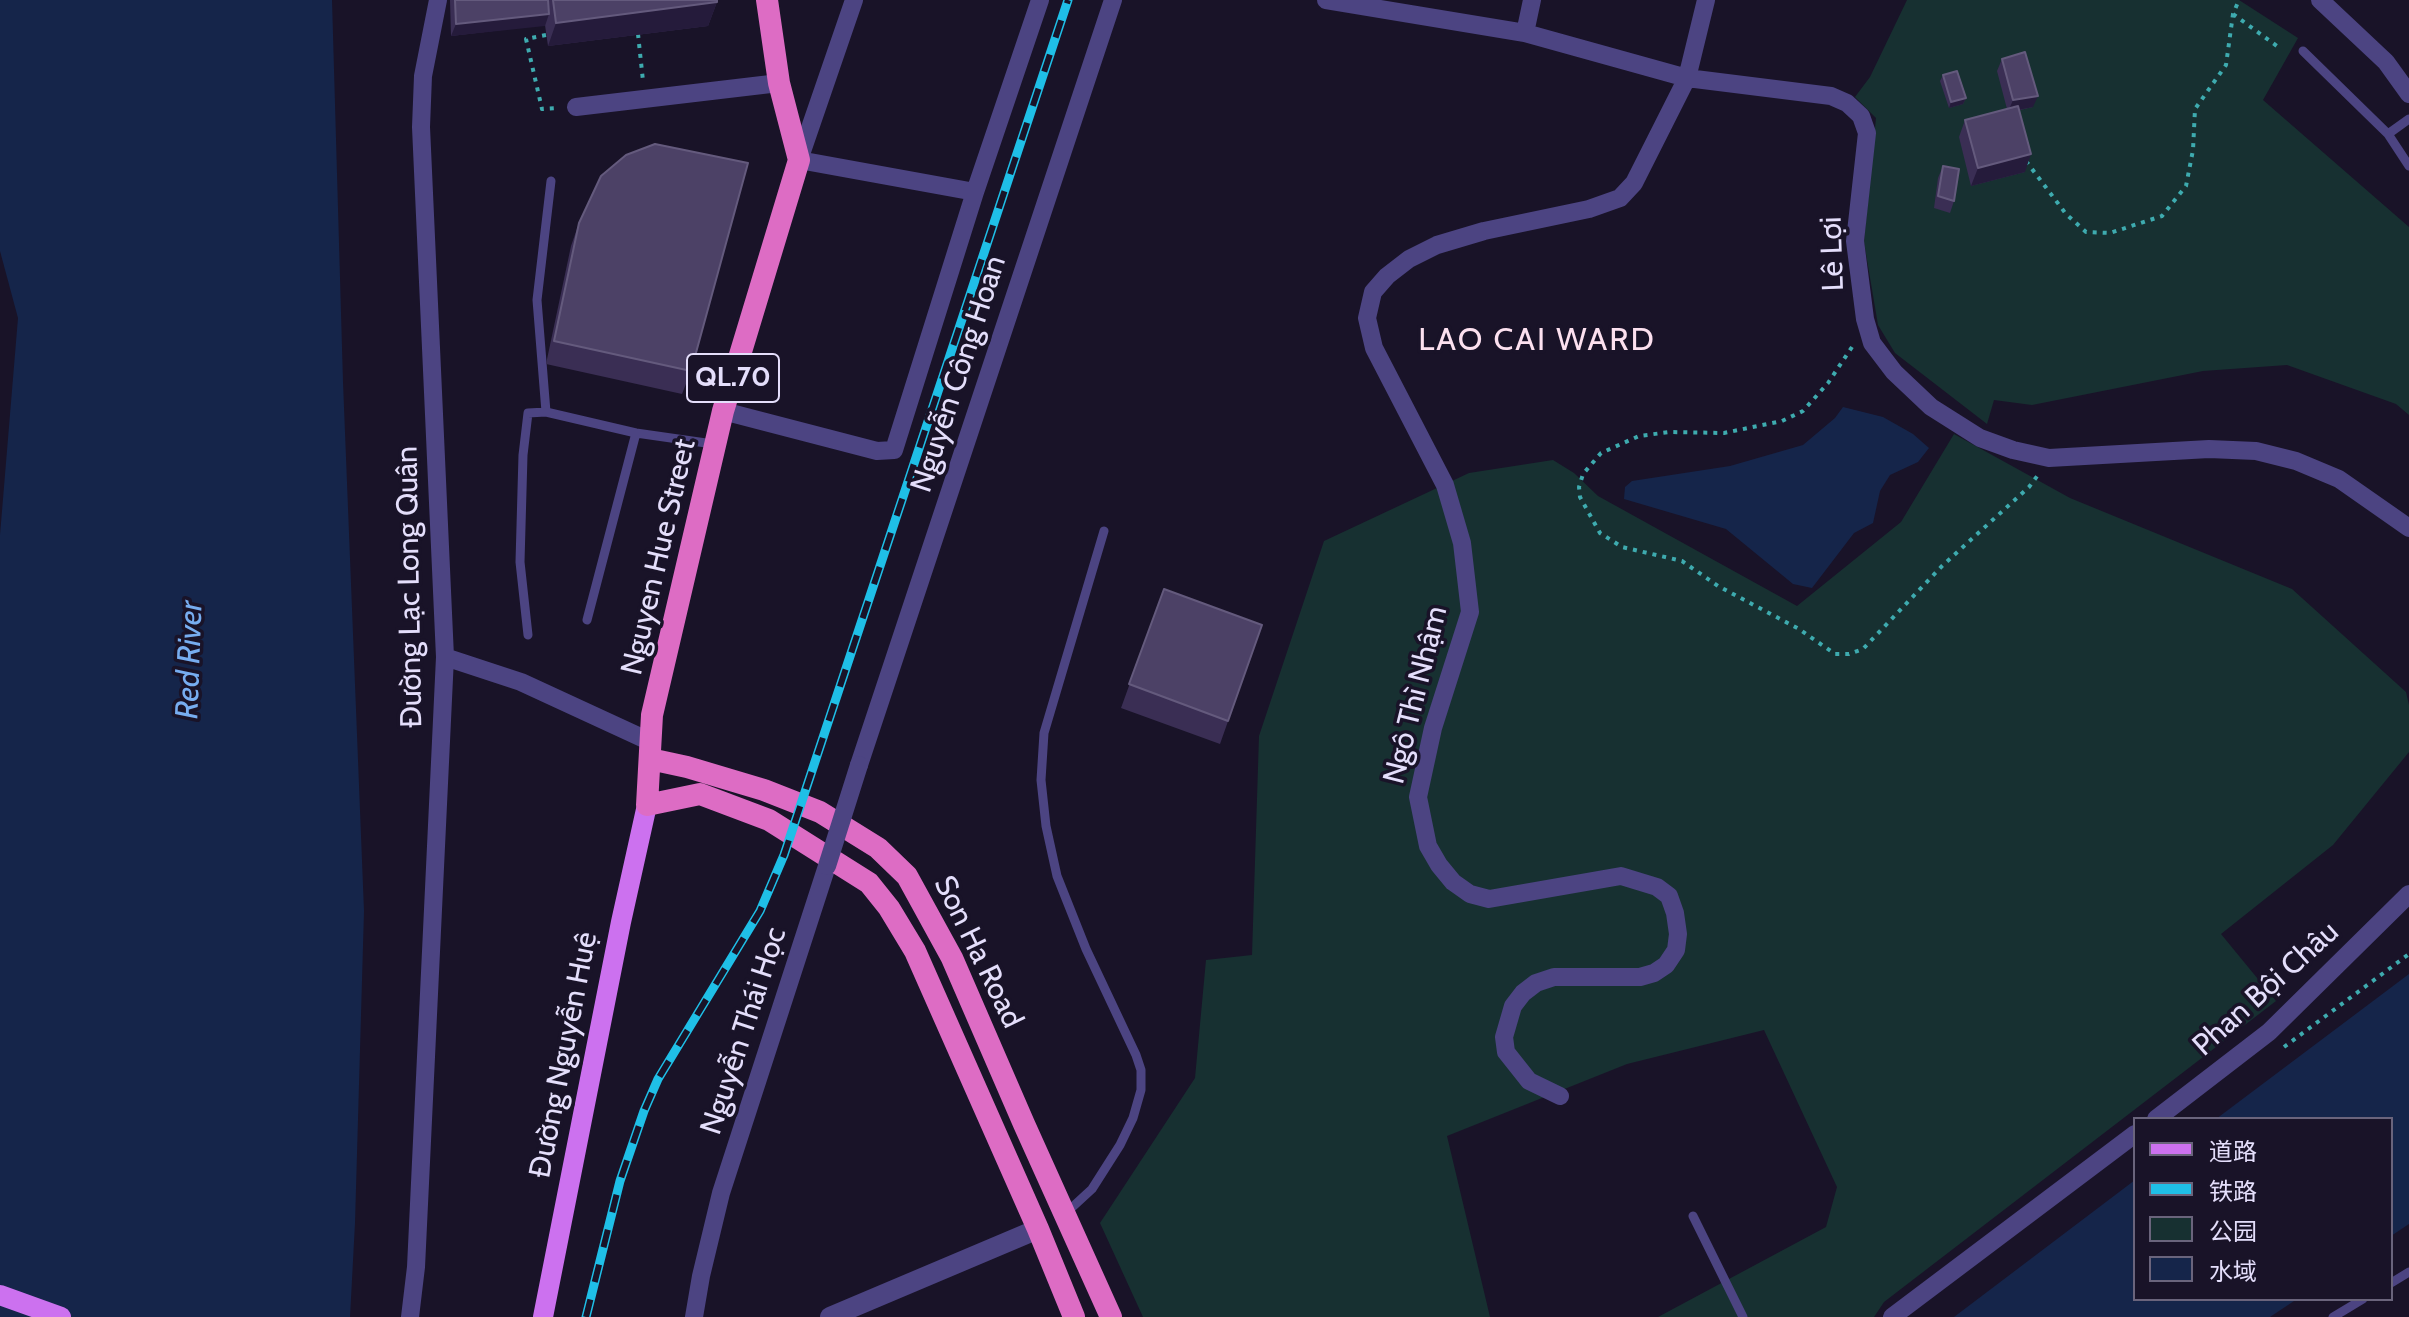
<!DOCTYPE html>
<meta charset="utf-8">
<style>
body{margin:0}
#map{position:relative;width:2409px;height:1317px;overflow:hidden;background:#191328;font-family:Cabin,"Noto Sans SC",sans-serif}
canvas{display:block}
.legend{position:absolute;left:2133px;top:1117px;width:260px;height:184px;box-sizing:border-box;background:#191328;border:2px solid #6a647c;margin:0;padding:10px 14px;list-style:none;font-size:24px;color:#e4defb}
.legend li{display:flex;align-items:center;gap:16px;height:40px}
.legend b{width:40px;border:2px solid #6a647c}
</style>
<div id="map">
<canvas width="2409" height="1317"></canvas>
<ul class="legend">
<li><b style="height:10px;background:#cc71ef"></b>道路</li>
<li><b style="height:10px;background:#1fbfe7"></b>铁路</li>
<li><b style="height:22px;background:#173031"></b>公园</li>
<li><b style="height:22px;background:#15254a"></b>水域</li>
</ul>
</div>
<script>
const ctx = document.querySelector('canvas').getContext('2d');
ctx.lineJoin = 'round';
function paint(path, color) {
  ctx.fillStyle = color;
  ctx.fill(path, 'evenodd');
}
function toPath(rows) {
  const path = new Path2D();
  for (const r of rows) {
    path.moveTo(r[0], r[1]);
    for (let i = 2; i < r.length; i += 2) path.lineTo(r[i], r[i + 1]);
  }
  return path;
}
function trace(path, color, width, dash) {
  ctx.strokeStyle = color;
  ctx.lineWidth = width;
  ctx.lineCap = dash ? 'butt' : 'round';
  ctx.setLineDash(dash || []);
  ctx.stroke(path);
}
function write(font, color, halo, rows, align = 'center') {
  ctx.font = font + ' Cabin,sans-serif';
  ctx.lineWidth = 7;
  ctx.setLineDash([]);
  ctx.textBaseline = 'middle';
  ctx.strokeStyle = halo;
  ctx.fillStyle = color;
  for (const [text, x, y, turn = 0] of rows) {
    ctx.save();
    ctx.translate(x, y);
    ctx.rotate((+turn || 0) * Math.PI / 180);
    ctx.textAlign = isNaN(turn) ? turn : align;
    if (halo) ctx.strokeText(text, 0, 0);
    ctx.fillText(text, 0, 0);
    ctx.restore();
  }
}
paint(toPath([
 [1907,0,2239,0,2298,38,2263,100,2409,227,2409,415,2396,404,2287,365,2203,371,2032,405,1994,400,1987,424,1895,353,1878,325,1864,242,1876,118,1855,97,1870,77],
 [1954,434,2070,498,2292,589,2406,692,2409,705,2409,752,2333,845,2221,934,2276,1001,1884,1302,1874,1317,1658,1317,1826,1227,1837,1187,1764,1030,1627,1064,1447,1136,1490,1317,1143,1317,1100,1223,1195,1078,1206,960,1252,955,1259,736,1324,541,1469,473,1553,460,1574,473,1598,496,1797,606,1901,522]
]), '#173031');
paint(toPath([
 [0,0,332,0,343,382,364,911,355,1223,350,1317,0,1317,0,535,18,318,0,251],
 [1843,407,1883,417,1913,434,1929,448,1918,462,1890,475,1880,491,1873,523,1854,533,1812,588,1793,584,1726,529,1624,499,1625,487,1632,481,1730,466,1803,445,1835,418],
 [2409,974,2409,1224,2391,1236,2391,1119,2216,1119],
 [2135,1180,2135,1299,2297,1299,2270,1317,1954,1317]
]), '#15254a');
trace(toPath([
 [2233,14,2281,49],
 [638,34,643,81],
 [546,35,526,39,542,109,559,108],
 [2026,161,2066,214,2086,232,2110,233,2162,216,2186,186,2193,150,2195,109,2226,65,2233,14,2239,0],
 [1852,347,1828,383,1803,411,1782,421,1724,433,1670,432,1639,436,1601,453,1583,474,1579,487,1580,497,1600,533,1622,547,1682,561,1718,586,1799,629,1835,654,1849,654,1863,649,1942,566,2029,487,2038,475],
 [2284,1047,2409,954]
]), '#3eabaf', 4, [4, 6]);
trace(toPath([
 [2303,51,2388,134,2409,119],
 [2388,134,2409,166],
 [546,412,537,300,551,181],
 [587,620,636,433],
 [528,635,520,562,523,455,528,413,546,412,636,433,713,444],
 [1067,1212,1092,1189,1120,1145,1133,1118,1141,1090,1141,1070,1136,1055,1086,949,1057,876,1046,826,1041,780,1044,733,1104,531],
 [1693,1216,1743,1317],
 [2391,1283,2409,1272],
 [2333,1317,2363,1299]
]), '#4c4482', 9);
trace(toPath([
 [854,0,799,160,975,192],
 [1326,0,1525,33,1687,78,1831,96,1847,103,1861,116,1867,133,1855,241,1865,319,1872,343,1894,372,1931,407,1980,438,2013,450,2049,458,2209,449,2256,451,2296,461,2339,479,2409,528],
 [2320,0,2386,62,2409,94],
 [1525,33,1532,0],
 [576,107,779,83],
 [723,411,877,451,894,450,975,192,1040,0],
 [445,657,521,682,651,742],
 [859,765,1113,0],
 [1560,1096,1529,1081,1506,1052,1504,1037,1513,1006,1523,993,1536,983,1554,977,1640,977,1654,973,1666,965,1676,950,1678,934,1675,913,1669,896,1657,887,1621,876,1489,899,1470,894,1453,882,1439,865,1428,846,1418,797,1433,728,1470,612,1462,543,1445,485,1374,348,1367,318,1373,292,1387,276,1409,259,1437,245,1484,231,1589,209,1620,198,1634,183,1687,78,1706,0],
 [2156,1119,2269,1032,2409,894],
 [410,1317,416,1267,445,657,421,127,423,76,438,0],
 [694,1317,701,1276,721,1193,827,866],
 [1892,1317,2135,1134]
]), '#4c4482', 18);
trace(toPath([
 [830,1317,1038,1229]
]), '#4c4482', 20);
trace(toPath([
 [0,1295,61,1317],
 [543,1317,621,922,647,805]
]), '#cc71ef', 20);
trace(toPath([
 [767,0,779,83,799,160,723,411,652,715,647,805,700,794,769,820,869,883,889,908,915,951,1038,1229,1074,1317],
 [650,759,687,767,764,790,820,812,878,848,907,876,952,958,1024,1124,1111,1317]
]), '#dd6cc4', 22);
const rail = toPath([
 [586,1317,620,1181,644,1111,658,1079,760,911,784,855,1068,0]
]);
trace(rail, '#1fbfe7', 9);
trace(rail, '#191328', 6, [18]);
trace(toPath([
 [827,866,859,765]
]), '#4c4482', 18);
paint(toPath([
 [450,0,717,0,717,2,708,26,548,46,545,25,451,36],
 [2002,59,2033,107,2020,110,2025,172,1971,186,1959,137,1965,120,2007,109,1997,71],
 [1943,75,1966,98,1963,104,1949,108,1940,81],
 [1943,166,1954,201,1950,213,1934,208,1938,178],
 [579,223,691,371,682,394,546,364,571,246],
 [1164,589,1262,625,1220,744,1121,708]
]), '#3a2e54');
paint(toPath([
 [717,2,708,26,548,46,556,23],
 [549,14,545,26,451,36,456,24],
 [2038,96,2033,107,2008,112,2013,100],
 [1966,98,1963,104,1949,108,1951,102],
 [2031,154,2025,172,1971,186,1978,168]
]), '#251b3b');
const building = toPath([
 [455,0,548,0,549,14,456,24,455,0],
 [553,0,717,0,717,2,556,23,553,0],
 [2025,52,2038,96,2013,100,2002,59,2025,52],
 [1957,71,1966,98,1951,102,1943,75,1957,71],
 [2018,106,2031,154,1978,168,1965,120,2018,106],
 [655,144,748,163,691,371,554,341,579,223,601,176,626,155,655,144],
 [1943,166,1959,169,1954,201,1938,196,1943,166],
 [1164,589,1262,625,1228,721,1129,684,1164,589]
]);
paint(building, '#4c4166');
trace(building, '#645a7d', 2);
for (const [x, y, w] of [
 [733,378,92]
]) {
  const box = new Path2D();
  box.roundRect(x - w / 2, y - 24, w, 48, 6);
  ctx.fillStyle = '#191328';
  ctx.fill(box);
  trace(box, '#e4defb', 2);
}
write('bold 28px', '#e4defb', null, [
 ["QL.70",733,378]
]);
write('30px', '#e4defb', '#191328', [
 ["Lê Lợi",1833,254,-92],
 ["Nguyễn Công Hoan",959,374,-72],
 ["Nguyen Hue Street",659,557,-77],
 ["Đường Lạc Long Quân",410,587,-91],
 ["Ngô Thì Nhậm",1416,695,-76],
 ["Son Ha Road",978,952,64],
 ["Phan Bội Châu",2266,989,-42],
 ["Nguyễn Thái Học",744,1031,-72],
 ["Đường Nguyễn Huệ",564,1055,-79]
]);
ctx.letterSpacing = '2px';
write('32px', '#fce0ef', '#191328', [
 ["LAO CAI WARD",1537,341]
]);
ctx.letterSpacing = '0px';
write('italic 32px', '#77adf0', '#191328', [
 ["Red River",190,660,-88]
]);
</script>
